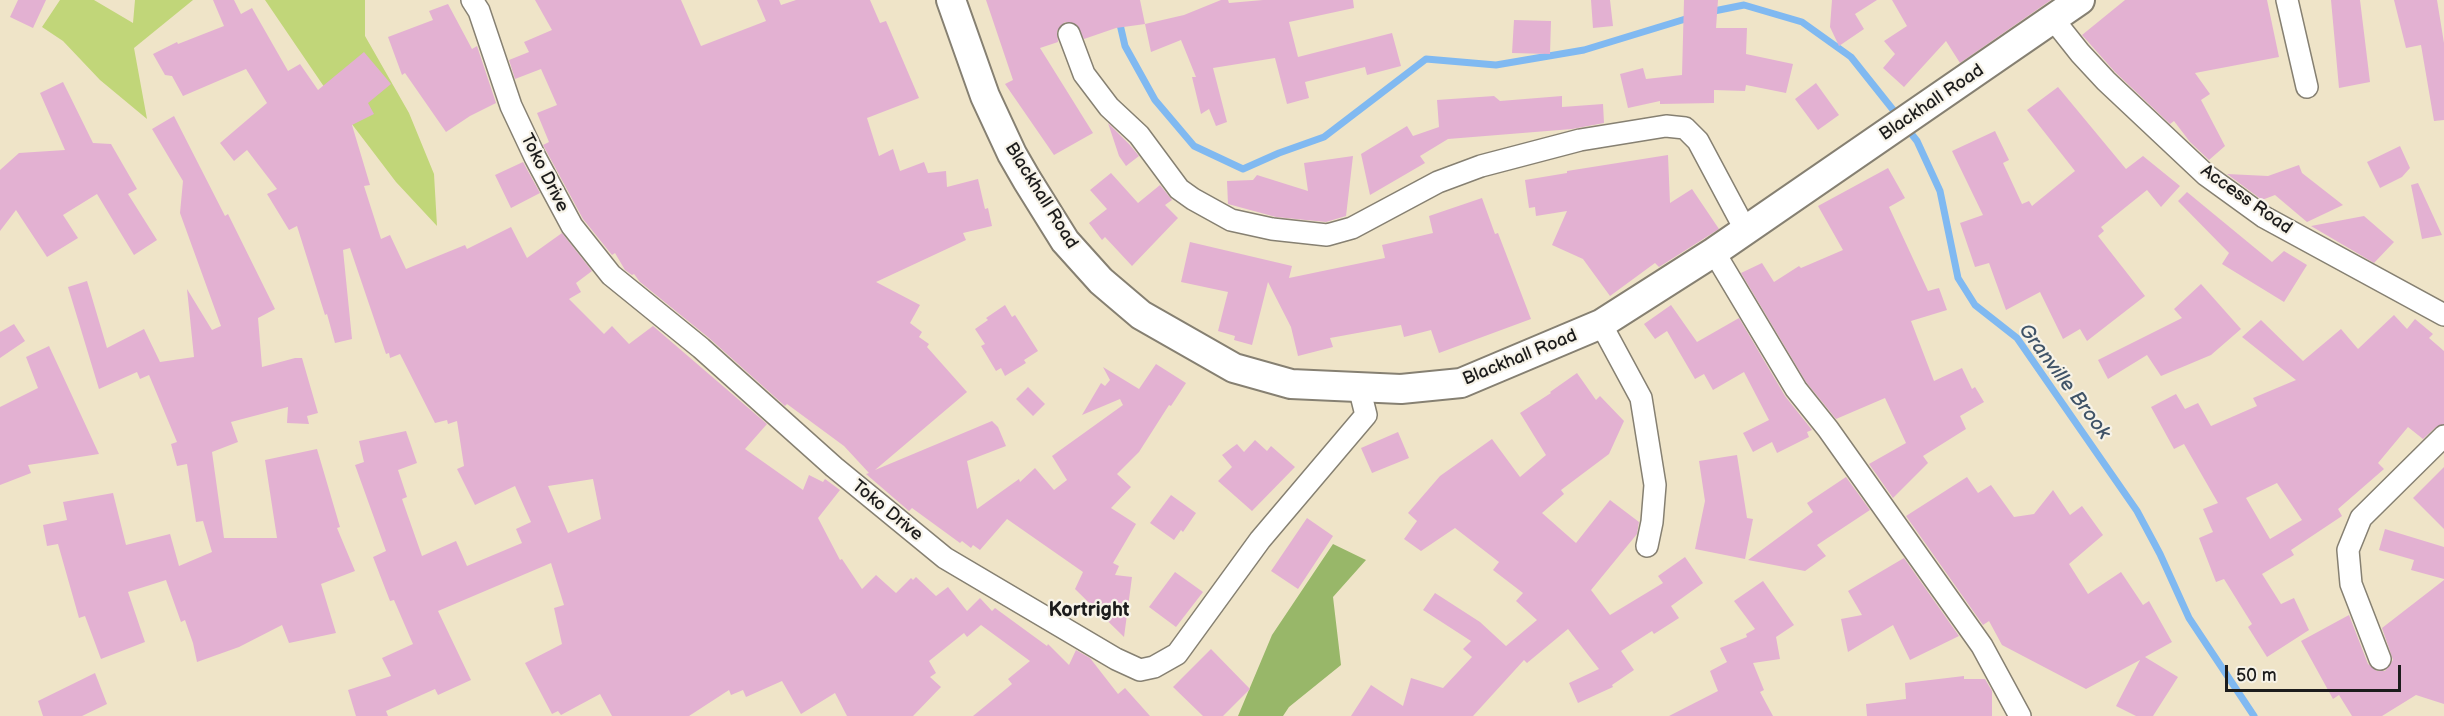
<!DOCTYPE html>
<style>
body{margin:0}
#map{position:relative;width:2444px;height:716px;overflow:hidden;background:#efe4c8;font-family:"Balsamiq Sans",sans-serif}
canvas{display:block}
.scale{position:absolute;left:2225px;top:665px;width:176px;height:27px;box-sizing:border-box;border:3px solid #1c1c1c;border-top:0;padding-left:8px;font-size:18px;line-height:21px;white-space:nowrap;color:#1c1c1c;-webkit-text-stroke:4px #f7f3e8;paint-order:stroke}
</style>
<div id="map">
<canvas width="2444" height="716"></canvas>
<div class="scale">50 m</div>
</div>
<script>
const ctx = document.querySelector('canvas').getContext('2d');
ctx.lineJoin = 'round';
function paint(path, color) {
  ctx.fillStyle = color;
  ctx.fill(path, 'evenodd');
}
function toPath(rows) {
  const path = new Path2D();
  for (const r of rows) {
    path.moveTo(r[0], r[1]);
    for (let i = 2; i < r.length; i += 2) path.lineTo(r[i], r[i + 1]);
  }
  return path;
}
function trace(path, color, width, dash) {
  ctx.strokeStyle = color;
  ctx.lineWidth = width;
  ctx.lineCap = dash ? 'butt' : 'round';
  ctx.setLineDash(dash || []);
  ctx.stroke(path);
}
function write(font, color, halo, rows, align = 'center') {
  ctx.font = font + ' "Balsamiq Sans",sans-serif';
  ctx.lineWidth = 4.5;
  ctx.setLineDash([]);
  ctx.textBaseline = 'middle';
  ctx.strokeStyle = halo;
  ctx.fillStyle = color;
  for (const [text, x, y, turn = 0] of rows) {
    ctx.save();
    ctx.translate(x, y);
    ctx.rotate((+turn || 0) * Math.PI / 180);
    ctx.textAlign = isNaN(turn) ? turn : align;
    if (halo) ctx.strokeText(text, 0, 0);
    ctx.fillText(text, 0, 0);
    ctx.restore();
  }
}
paint(toPath([
 [60,0,94,0,133,23,135,0,193,0,134,48,147,119,100,80,63,41,42,27],
 [265,0,365,0,365,36,409,113,434,174,437,226,396,182,329,94]
]), '#c1d679');
paint(toPath([
 [1333,544,1366,560,1333,597,1341,665,1289,707,1283,716,1238,716,1272,635]
]), '#98b769');
trace(toPath([
 [1709,12,1744,5,1802,22,1851,57,1898,116],
 [1119,20,1125,46,1155,100,1194,146,1243,169,1279,153,1324,137,1426,59,1496,65,1584,50,1692,17],
 [1906,127,1917,141,1940,191,1958,278,1975,305,2017,338,2137,511,2160,554,2189,618,2254,716]
]), '#80b9f1', 7);
paint(toPath([
 [18,0,46,0,33,28,10,17],
 [213,0,234,0,241,14,252,8,288,71,300,64,318,90,364,52,391,84,368,103,374,114,352,125,370,185,364,186,381,239,390,235,406,269,465,245,467,249,511,227,527,258,562,233,592,271,576,283,581,292,569,299,604,334,612,326,629,344,653,326,767,424,745,449,803,490,809,475,823,482,825,479,840,490,818,518,840,560,842,559,862,589,876,575,896,593,911,578,913,580,916,577,936,596,948,587,967,611,980,598,992,611,995,608,1047,646,1048,644,1069,665,1076,650,1090,658,1118,694,1125,688,1150,716,973,716,1012,684,1008,679,1030,661,981,625,967,637,964,633,929,661,936,673,930,677,941,687,913,716,847,716,835,693,801,714,782,681,746,697,743,690,731,695,729,690,689,716,612,716,600,694,561,715,558,711,552,714,525,663,562,644,554,608,564,605,551,563,438,611,471,680,438,695,435,689,386,711,388,716,356,716,348,690,391,676,382,658,413,644,394,600,390,601,373,557,386,551,355,465,364,462,359,441,406,431,417,463,398,470,407,497,402,499,422,556,456,541,467,566,522,543,516,529,531,522,515,486,475,505,457,469,464,466,457,421,448,424,447,420,435,423,400,354,390,358,389,353,386,354,350,248,343,250,352,339,335,343,327,314,325,315,297,226,289,230,267,194,277,189,247,150,234,161,220,143,267,103,246,69,183,96,172,76,165,75,153,54,177,42,178,44,224,26],
 [593,479,601,519,568,533,548,486],
 [535,0,681,0,701,46,766,21,757,0,779,0,781,5,796,0,870,0,880,23,886,21,919,98,867,118,879,156,893,149,900,171,924,162,928,173,946,171,947,187,978,179,985,209,988,208,992,226,963,233,966,240,876,282,920,305,910,323,922,332,919,337,929,344,927,347,967,392,875,470,992,421,998,427,1006,446,967,461,977,509,1019,479,1020,482,1035,468,1054,490,1067,480,1052,456,1123,405,1120,399,1082,415,1101,383,1105,386,1110,380,1103,367,1139,389,1156,364,1186,383,1171,406,1169,405,1139,452,1117,474,1131,487,1111,508,1136,524,1113,563,1119,566,1115,575,1132,577,1124,637,1075,589,1083,572,1007,519,980,550,973,545,971,548,962,541,960,543,912,508,909,511,866,474,869,473,844,446,787,404,785,406,709,338,640,282,634,274,632,275,625,270,615,253,612,255,583,219,543,145,549,142,537,113,557,105,541,69,515,79,509,60,529,52,524,42,552,30],
 [986,0,1140,0,1145,24,1116,28,1084,39,1077,25,1065,22,1057,31,1058,42,1040,48,1093,133,1054,155,1005,84,1013,80],
 [1221,0,1228,0,1229,3,1263,0,1353,0,1354,8,1289,22,1298,57,1392,33,1401,66,1367,75,1365,67,1305,82,1309,98,1287,104,1275,58,1213,68,1227,122,1216,126,1209,109,1201,114,1192,77,1196,77,1181,40,1151,52,1145,24,1184,15],
 [1591,0,1610,0,1613,26,1593,28],
 [1684,0,1718,0,1716,28,1747,28,1746,54,1793,64,1786,93,1746,85,1745,91,1714,90,1714,103,1660,104,1660,101,1628,108,1620,74,1643,68,1646,79,1682,75],
 [1832,0,1877,0,1855,14,1864,29,1839,46,1830,27],
 [1892,0,2051,0,1960,63,1946,41,1904,87,1883,68,1895,54,1884,41,1907,26],
 [2125,0,2267,0,2279,57,2195,73,2210,94,2201,100,2225,146,2209,160,2190,142,2174,121,2170,124,2115,72,2082,35],
 [2331,0,2360,0,2370,82,2339,88],
 [2394,0,2437,0,2444,43,2444,120,2434,121,2421,45,2406,48],
 [448,4,472,49,477,46,496,103,470,116,446,132,405,73,402,75,388,37,433,20,429,11],
 [1514,20,1551,21,1550,54,1512,53],
 [63,82,93,143,111,144,137,189,128,194,157,240,134,255,97,194,63,215,78,238,47,257,16,210,0,231,0,170,19,153,65,150,40,93],
 [1816,83,1839,115,1818,130,1795,99],
 [2058,87,2126,169,2143,156,2180,186,2161,207,2147,190,2101,227,2104,231,2098,236,2145,296,2087,341,2080,329,2063,339,2040,292,2006,310,1989,263,1975,267,1960,223,1983,215,1952,151,1995,131,2009,160,2003,163,2022,204,2029,201,2032,206,2075,171,2027,110],
 [1494,96,1500,101,1562,96,1562,107,1603,104,1604,123,1572,129,1448,139,1420,156,1425,163,1370,195,1361,154,1407,126,1413,136,1439,127,1437,100],
 [174,116,225,216,228,214,275,309,258,318,262,367,295,358,302,358,318,413,307,416,309,424,287,423,288,407,231,422,238,442,212,452,224,538,277,538,265,460,317,449,340,527,337,528,355,571,321,584,336,633,289,643,282,625,239,647,197,662,193,643,185,620,181,622,166,580,128,592,145,642,101,659,85,616,79,618,58,544,47,546,43,525,67,520,63,502,113,493,126,545,170,534,179,566,212,552,203,521,196,522,187,464,177,466,171,444,177,442,149,375,140,379,137,372,99,389,68,287,87,281,107,348,144,329,160,362,194,357,187,289,212,330,221,326,180,213,183,181,152,129],
 [1108,123,1129,144,1139,156,1126,166,1119,156],
 [2400,146,2410,168,2402,177,2380,188,2367,162],
 [1668,155,1670,203,1692,189,1719,229,1659,267,1655,263,1610,296,1583,259,1552,245,1567,211,1536,216,1535,207,1529,208,1525,180,1567,173,1567,171],
 [1353,156,1346,216,1326,222,1276,217,1228,204,1227,181,1253,180,1257,175,1308,191,1304,163],
 [523,162,540,193,511,208,495,175],
 [2299,165,2302,173,2343,205,2307,222,2275,195,2262,200,2227,174,2268,176],
 [1888,168,1905,198,1889,207,1928,291,1939,288,1947,310,1911,321,1934,381,1962,368,1972,389,1975,387,1984,402,1960,416,1966,429,1923,456,1928,463,1893,498,1869,464,1906,443,1885,398,1836,419,1806,382,1741,273,1762,263,1774,282,1799,266,1801,268,1843,250,1818,206],
 [1111,173,1138,203,1160,185,1172,200,1165,205,1178,218,1132,266,1105,237,1102,240,1089,223,1107,209,1090,190],
 [2418,183,2442,235,2422,239,2411,185],
 [2187,192,2272,262,2284,251,2307,265,2284,302,2222,264,2229,253,2178,201],
 [1482,198,1495,234,1498,233,1531,319,1439,353,1431,330,1404,337,1401,325,1330,338,1333,347,1298,356,1291,327,1268,282,1252,345,1234,340,1235,336,1218,331,1228,292,1181,282,1190,242,1292,266,1289,278,1385,258,1382,245,1433,233,1429,216],
 [2364,216,2394,242,2374,263,2311,226],
 [2201,284,2241,329,2211,355,2161,376,2147,355,2108,379,2098,360,2182,318,2174,309],
 [1005,305,1012,317,1015,315,1038,351,1024,360,1026,363,1005,376,1001,368,996,371,981,346,985,344,975,329,988,320,986,318],
 [1671,305,1697,342,1739,318,1785,396,1812,430,1807,432,1809,437,1777,453,1772,442,1753,452,1743,433,1769,420,1744,372,1713,390,1704,374,1695,379,1667,331,1655,339,1644,324],
 [2394,315,2407,329,2415,319,2433,334,2429,338,2444,351,2444,424,2436,427,2423,439,2408,427,2378,463,2384,469,2338,509,2342,516,2291,550,2294,555,2262,574,2281,604,2294,598,2309,630,2267,657,2248,627,2252,624,2224,579,2216,582,2199,538,2213,532,2203,509,2218,503,2184,444,2174,449,2151,407,2176,394,2185,409,2198,403,2211,426,2257,406,2253,398,2296,380,2242,337,2261,320,2303,361,2341,329,2358,349],
 [2277,483,2302,520,2270,539,2246,498],
 [14,324,25,341,0,358,0,332],
 [49,346,99,454,28,465,31,473,0,485,0,407,38,388,26,357],
 [1577,373,1596,400,1600,396,1624,421,1609,454,1561,490,1564,494,1542,513,1576,543,1610,500,1639,522,1637,534,1591,590,1610,615,1663,583,1658,576,1685,557,1703,583,1671,606,1679,618,1654,634,1652,631,1621,651,1634,670,1612,685,1613,687,1578,703,1569,683,1599,669,1568,629,1527,663,1524,660,1473,716,1351,716,1371,685,1403,706,1411,678,1443,688,1472,657,1463,649,1471,641,1423,610,1435,593,1480,622,1506,646,1537,620,1516,601,1523,593,1493,570,1499,562,1455,528,1421,551,1404,539,1417,521,1408,513,1440,476,1492,439,1520,477,1546,455,1520,413,1551,393,1550,392],
 [1028,387,1045,404,1033,416,1016,399],
 [1398,432,1409,458,1372,473,1361,448],
 [1255,440,1267,451,1271,446,1295,467,1252,511,1218,481,1232,467,1222,455,1237,444,1244,452],
 [1737,455,1747,518,1753,519,1745,559,1695,549,1705,501,1699,461],
 [2444,467,2444,529,2413,498],
 [1846,477,1870,510,1817,545,1826,556,1805,571,1748,560,1813,512,1807,503],
 [1967,477,1978,493,1991,485,2014,517,2034,514,2053,490,2070,515,2082,506,2103,535,2069,564,2088,594,2121,572,2143,605,2149,601,2172,642,2145,657,2178,677,2153,716,2136,716,2116,706,2140,660,2086,689,2002,645,1989,621,1983,625,1906,516],
 [1171,495,1196,513,1183,532,1181,530,1174,540,1150,523],
 [1307,518,1333,536,1298,589,1271,571],
 [2385,529,2444,547,2444,579,2411,570,2414,560,2379,550],
 [1904,558,1959,636,1910,660,1893,625,1848,652,1841,619,1862,615,1848,591],
 [1175,572,1203,592,1176,627,1149,607],
 [2444,580,2444,704,2416,695,2382,716,2352,716,2339,695,2333,699,2301,641,2349,615,2368,664,2377,671,2385,671,2393,660,2382,628],
 [1763,581,1794,625,1776,637,1780,659,1753,663,1764,690,1760,692,1773,716,1669,716,1718,691,1710,671,1727,662,1720,648,1747,637,1746,634,1755,629,1734,601],
 [1211,649,1250,689,1223,716,1203,716,1173,687],
 [95,673,107,704,82,716,43,716,38,701],
 [1964,676,1964,679,1985,679,1992,691,1992,716,1867,716,1866,704,1906,699,1905,683]
]), '#e3b1d2');
const minor = toPath([
 [472,0,479,11,511,106,535,157,572,226,611,275,701,348,834,467,945,558,1116,659,1140,670,1154,667,1177,654,1260,540,1366,415,1359,387],
 [2287,0,2307,87],
 [2053,19,2080,53,2106,81,2206,175,2264,217,2444,315],
 [1069,34,1084,74,1109,107,1139,135,1179,189,1193,199,1231,220,1272,229,1327,235,1352,228,1438,182,1481,166,1580,140,1666,126,1685,128,1698,141,1746,231],
 [1714,252,1796,389,1828,429,1982,646,2020,716],
 [1601,324,1641,398,1655,485,1652,522,1647,546],
 [2380,659,2351,584,2348,550,2361,518,2444,436]
]);
const secondary = toPath([
 [951,0,985,96,1012,154,1027,180,1065,241,1101,281,1141,315,1234,368,1291,384,1401,389,1461,383,1601,324,1714,252,2080,0]
]);
trace(minor, '#868072', 24);
trace(secondary, '#868072', 32);
trace(minor, '#fff', 21);
trace(secondary, '#fff', 28);
write('18px', '#1c1c1c', '#f7f3e8', [
 ["Blackhall Road",1932,103,-34],
 ["Toko Drive",544,173,63],
 ["Blackhall Road",1041,196,58],
 ["Access Road",2246,200,35],
 ["Blackhall Road",1520,358,-22],
 ["Toko Drive",887,511,39]
]);
write('italic 20px', '#3f5367', '#f7f3e8', [
 ["Granville Brook",2064,382,53]
]);
write('bold 20px', '#1c1c1c', '#f7f3e8', [
 ["Kortright",1089,611]
]);
</script>
